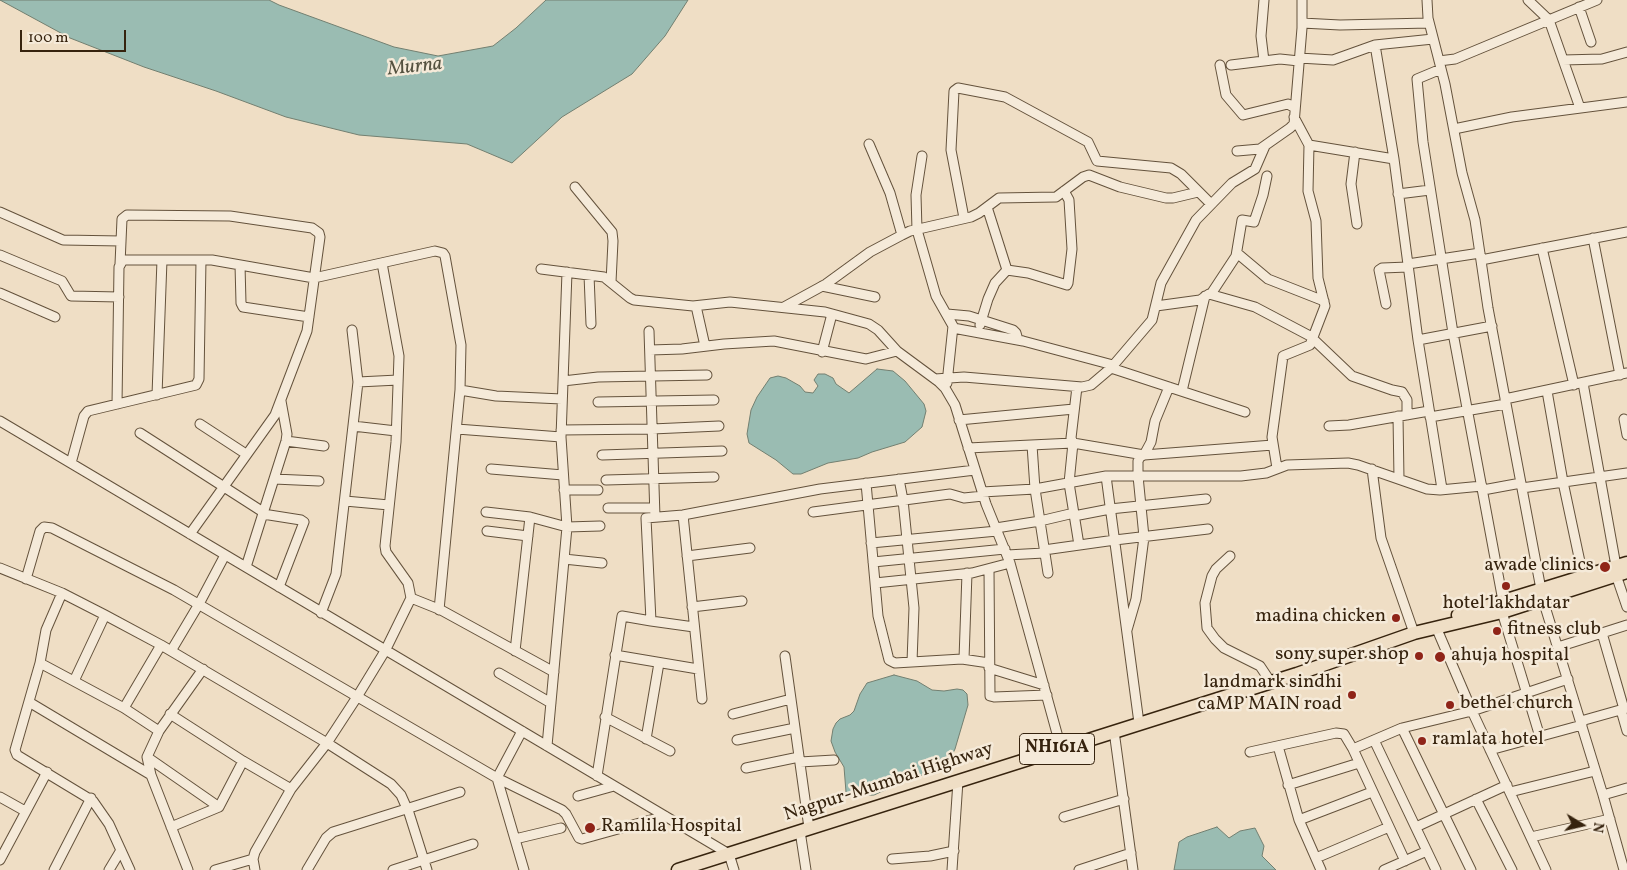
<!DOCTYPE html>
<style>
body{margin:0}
#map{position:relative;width:1627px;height:870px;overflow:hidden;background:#efdec5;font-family:Vollkorn,serif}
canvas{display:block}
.north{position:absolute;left:1557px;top:800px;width:50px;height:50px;-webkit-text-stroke:4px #f5ead9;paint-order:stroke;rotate:99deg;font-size:14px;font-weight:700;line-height:20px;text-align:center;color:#36230e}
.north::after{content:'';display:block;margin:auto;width:18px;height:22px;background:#36230e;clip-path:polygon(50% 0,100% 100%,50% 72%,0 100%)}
.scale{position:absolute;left:20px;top:30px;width:106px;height:22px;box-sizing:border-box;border:2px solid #36230e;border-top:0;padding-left:6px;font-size:15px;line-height:18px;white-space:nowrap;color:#36230e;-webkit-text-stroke:4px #f5ead9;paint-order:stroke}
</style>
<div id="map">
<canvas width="1627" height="870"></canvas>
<div class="north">N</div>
<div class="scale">100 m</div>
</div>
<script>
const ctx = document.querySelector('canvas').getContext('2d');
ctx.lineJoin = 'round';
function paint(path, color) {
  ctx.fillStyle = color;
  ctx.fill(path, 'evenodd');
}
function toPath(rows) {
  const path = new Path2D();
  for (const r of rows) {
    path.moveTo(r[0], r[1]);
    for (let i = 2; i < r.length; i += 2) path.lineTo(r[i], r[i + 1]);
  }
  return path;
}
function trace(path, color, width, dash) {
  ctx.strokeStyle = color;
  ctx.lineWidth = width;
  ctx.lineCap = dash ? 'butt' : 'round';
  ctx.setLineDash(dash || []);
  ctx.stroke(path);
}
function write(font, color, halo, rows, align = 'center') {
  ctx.font = font + ' Vollkorn,serif';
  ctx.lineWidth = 5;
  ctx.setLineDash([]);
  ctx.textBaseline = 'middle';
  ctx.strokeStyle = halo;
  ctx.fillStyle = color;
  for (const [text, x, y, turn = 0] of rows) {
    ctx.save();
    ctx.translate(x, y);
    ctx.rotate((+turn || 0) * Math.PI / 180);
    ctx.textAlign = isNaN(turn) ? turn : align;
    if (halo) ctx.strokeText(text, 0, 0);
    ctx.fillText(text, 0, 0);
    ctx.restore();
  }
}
const water = toPath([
 [0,0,269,0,279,5,394,47,438,56,493,46,516,28,546,0,688,0,665,36,632,74,562,117,512,163,467,144,359,135,286,117,216,91,144,67,70,38,0,0],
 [877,369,893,371,905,381,924,404,926,411,922,427,905,442,872,452,858,458,828,463,801,474,793,474,776,460,749,443,747,434,751,410,757,397,770,378,778,376,786,378,800,386,805,392,813,393,818,386,814,380,818,374,825,374,833,378,836,384,849,393,877,369],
 [894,675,917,681,932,690,944,691,957,689,963,690,967,694,968,705,955,749,950,759,946,763,929,773,905,781,874,795,850,796,846,792,844,767,835,752,831,741,833,729,836,723,840,719,850,715,854,711,860,694,867,683,894,675],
 [1217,827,1229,838,1240,831,1255,828,1264,846,1262,856,1276,870,1174,870,1179,842,1187,837,1217,827]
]);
paint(water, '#9abcb2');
trace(water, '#727f70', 1);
const minor = toPath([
 [1264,0,1261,36,1264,61],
 [1427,0,1428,18,1445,84,1462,173,1475,220,1488,308,1543,600,1603,795,1624,870],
 [1528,0,1549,20,1580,108],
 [1579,7,1591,42],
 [1302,23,1340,25,1429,23],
 [1375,45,1394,159,1418,340,1442,489],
 [1299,58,1333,60,1375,45,1433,39],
 [1563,60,1602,59,1627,52],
 [1439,61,1455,59,1597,0],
 [1220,65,1226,95,1243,115,1288,104,1295,108],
 [1231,65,1280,59,1299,61],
 [1441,69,1417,79,1423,142,1453,333,1503,601],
 [1454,129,1512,117,1627,102],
 [869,144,890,193,902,235],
 [1309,145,1394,159],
 [1237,151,1260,149,1290,128,1294,124,1302,28,1302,0],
 [1355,152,1351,184,1357,224],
 [922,156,916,195,917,230,936,296,953,326,947,383],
 [575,187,612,232,613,241,611,282],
 [1398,194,1430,190],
 [987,207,1007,270,1028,273,1067,285,1068,283,1072,249,1069,200,1064,191],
 [0,212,63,240,121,241],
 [964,218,951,150,954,91,958,88,1005,97,1088,142,1097,161,1171,168,1181,174,1211,204],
 [1593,238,1620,375],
 [1542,248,1574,385],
 [1237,253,1268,279,1324,301],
 [0,255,62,281,71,296,119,297],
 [1481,260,1627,232],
 [382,263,399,356,396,442,385,546,386,552,408,583,411,598],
 [120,264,122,219,127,215,230,216,312,228,319,233,320,237,307,331,275,415,190,534],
 [1408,264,1480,253],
 [240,265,241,303,243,307,309,317],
 [541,269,604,277,630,298,634,300,693,306,730,302,825,312,869,324,878,330,897,351,939,382,945,388,955,405,986,504,1010,563,1061,748],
 [567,272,561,437,567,527,600,526],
 [589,275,591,324],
 [822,286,875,297],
 [0,293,55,317],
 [1211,294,1236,256,1242,220,1254,222,1263,195,1267,176],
 [1386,304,1379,270,1382,268,1408,267],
 [696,306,705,346],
 [1156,306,1200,300,1209,294,1255,307,1310,336,1352,376,1392,390,1402,392,1407,400,1407,415],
 [784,307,826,284,870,252,902,235,910,231,971,217,979,213,999,198,1056,197,1083,177,1089,175,1120,187,1166,198,1173,198,1198,192],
 [947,314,969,316,1013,330,1016,333,1018,340],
 [980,325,988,299,995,283,1007,270],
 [953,328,1023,341,1113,365],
 [649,331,655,517],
 [1418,340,1492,326],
 [650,350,682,349,724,344,774,341,866,359,897,351],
 [822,352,832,314],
 [1111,368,1245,412],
 [935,379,964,377,1082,387,1091,385,1111,368,1152,320,1161,283,1196,220,1232,183,1255,169,1265,146],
 [563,381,598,377,707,375],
 [358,382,398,380],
 [1583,383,1616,566],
 [1077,387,1071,438,1073,443,1144,455,1151,442,1155,421,1169,387],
 [460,390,496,396,562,399],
 [1182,391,1205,296],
 [1547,391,1563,482,1583,576],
 [157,395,162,260],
 [1505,399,1627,373],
 [598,402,714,400],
 [117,404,119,267,123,260,212,260,314,278,435,251,443,253,445,256,461,345,460,390,439,610],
 [1398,416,1399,479],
 [1430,417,1506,404],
 [1624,419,1627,435],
 [959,420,1074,409],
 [0,421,729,854,734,870],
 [200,424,246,454],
 [353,426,396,431],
 [1329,426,1349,425,1429,411],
 [457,429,561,437],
 [561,430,652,429,719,426],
 [140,433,263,512],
 [286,441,324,446],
 [1032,445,1035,489,1048,573],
 [968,448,1073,443,1069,483,1079,545],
 [602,455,722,451],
 [71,463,84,416,88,411,196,385,199,379,201,260],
 [1277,468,1272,437,1283,356,1310,345,1325,306,1318,278,1316,221,1308,191,1309,145,1294,117],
 [491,469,563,475],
 [1372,469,1381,538,1414,633],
 [1106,476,1139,723],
 [274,479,319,481],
 [899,479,903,500,914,608,912,662],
 [606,480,714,477],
 [866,483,878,616,889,660,895,663,962,659,989,663],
 [1522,488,1627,473],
 [564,490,598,490],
 [1483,490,1521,483],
 [982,492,1035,489,1106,476,1241,476,1266,473,1287,465,1348,463,1358,465,1427,489,1440,490,1482,486],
 [345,501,389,505],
 [608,508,654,508],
 [486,512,530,517,567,527,547,746],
 [813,512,950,494,964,498,983,496],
 [263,514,301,520,304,522,279,587],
 [683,515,702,699],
 [1074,516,1110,509,1206,499],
 [996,528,1040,521,1074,513],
 [487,531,528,536],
 [871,543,997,531],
 [1044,550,1115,540,1208,529],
 [1007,555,1044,553],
 [687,556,750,548],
 [1230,556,1216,569,1212,576,1205,603,1207,628,1215,639,1224,648,1260,666,1270,681],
 [564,559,602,563],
 [873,562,1005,549],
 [246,567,286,441,287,434,281,401],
 [0,568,62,593,105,615,161,645,327,743,391,784,401,795,409,813,427,870],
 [989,569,990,696,994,697,1047,695],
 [1615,572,1627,607],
 [26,579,40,531,44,527,52,528,174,590,497,778,562,810,566,814,579,838,582,839,665,816],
 [875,583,972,573,1010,563],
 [62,593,46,630,40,663,15,750,17,755,93,801,109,824,130,870],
 [692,607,742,601],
 [1502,612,1540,737],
 [321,613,336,574,358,382,352,330],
 [651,621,694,627],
 [1436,627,1472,711,1546,870],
 [1127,630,1136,599,1144,537,1138,476,1138,461,1140,457,1144,455,1273,445],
 [1602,633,1624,709],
 [1558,647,1627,625],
 [171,651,199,604,225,555],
 [515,651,530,517],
 [615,655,698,669],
 [785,656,809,828],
 [964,659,967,573],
 [40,663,124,708,159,731],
 [989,668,1044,685],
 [499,673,551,703],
 [74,681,105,615],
 [29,702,151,775],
 [124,708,161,645],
 [1621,710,1627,731],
 [170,714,243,761,291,789],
 [733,714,791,699],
 [605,717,670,751],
 [1581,721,1627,708],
 [1402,728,1471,870],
 [522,731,497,778,524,870],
 [1114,731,1133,870],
 [646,739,659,663],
 [737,740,795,728],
 [1374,740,1436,870],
 [1278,746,1299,820,1321,870],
 [1353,749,1402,728,1472,711,1568,679],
 [1490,750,1582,725],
 [1250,752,1336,733,1344,734,1353,749,1405,861],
 [147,757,219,807],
 [800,762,834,760],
 [746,768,799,757],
 [597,776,622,616,651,621,646,518,683,515,820,489,975,470],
 [1288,785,1359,763],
 [1510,792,1595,771],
 [1603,795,1627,788],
 [578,796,614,786],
 [0,797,25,811],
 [1476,799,1512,870],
 [1064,817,1124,799],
 [1299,820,1372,792],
 [171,827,219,807,243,761],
 [1416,827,1507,785],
 [800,831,806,870],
 [1531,837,1610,819],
 [515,839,561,828],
 [1316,858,1389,827],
 [892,859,930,856,954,851],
 [0,860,47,772],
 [54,870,91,798],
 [109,870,121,850],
 [188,870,151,775,147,757,159,731,203,669],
 [215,870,253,859],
 [255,870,253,859,255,852,291,789,327,743,357,697,385,651,411,598,441,610,554,672],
 [307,870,326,838,333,832,460,792],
 [393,870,473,844],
 [952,870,958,781],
 [1079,870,1131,853],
 [1384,870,1427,851]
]);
const highway = toPath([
 [1458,615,1627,563],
 [678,870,1297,674,1414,633,1502,612,1627,572]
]);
trace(minor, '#64523c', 11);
trace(highway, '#36230e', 15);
trace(minor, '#f5ead9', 9);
trace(highway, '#efdec5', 12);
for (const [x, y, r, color] of [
 [1605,567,6,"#8f2418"],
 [1506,586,5,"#8f2418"],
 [1396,618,5,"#8f2418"],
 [1497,631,5,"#8f2418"],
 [1419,656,5,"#8f2418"],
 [1440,657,6,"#8f2418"],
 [1352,695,5,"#8f2418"],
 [1450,705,5,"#8f2418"],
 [1422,741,5,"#8f2418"],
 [590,828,6,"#8f2418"]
]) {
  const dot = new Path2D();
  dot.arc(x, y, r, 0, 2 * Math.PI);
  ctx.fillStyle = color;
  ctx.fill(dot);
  trace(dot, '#f5ead9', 2);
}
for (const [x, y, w] of [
 [1057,749,75]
]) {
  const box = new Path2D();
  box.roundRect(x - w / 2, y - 15.5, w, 31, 4);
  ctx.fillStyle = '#f5ead9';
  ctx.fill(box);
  trace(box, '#36230e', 1);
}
write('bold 18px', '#36230e', null, [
 ["NH161A",1057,749]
]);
write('19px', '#36230e', '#f5ead9', [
 ["awade clinics",1594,567,"right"],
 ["hotel lakhdatar",1506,605,"center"],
 ["madina chicken",1386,618,"right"],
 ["fitness club",1507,631],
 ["sony super shop",1409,656,"right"],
 ["ahuja hospital",1451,657],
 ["landmark sindhi",1342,684,"right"],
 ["caMP MAIN road",1342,706,"right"],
 ["bethel church",1460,705],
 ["ramlata hotel",1432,741],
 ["Ramlila Hospital",601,828]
], 'left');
write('19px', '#36230e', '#f5ead9', [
 ["Nagpur-Mumbai Highway",889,783,-18]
]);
write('italic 20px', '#54513f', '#f5ead9', [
 ["Murna",415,68,-6]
]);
</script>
